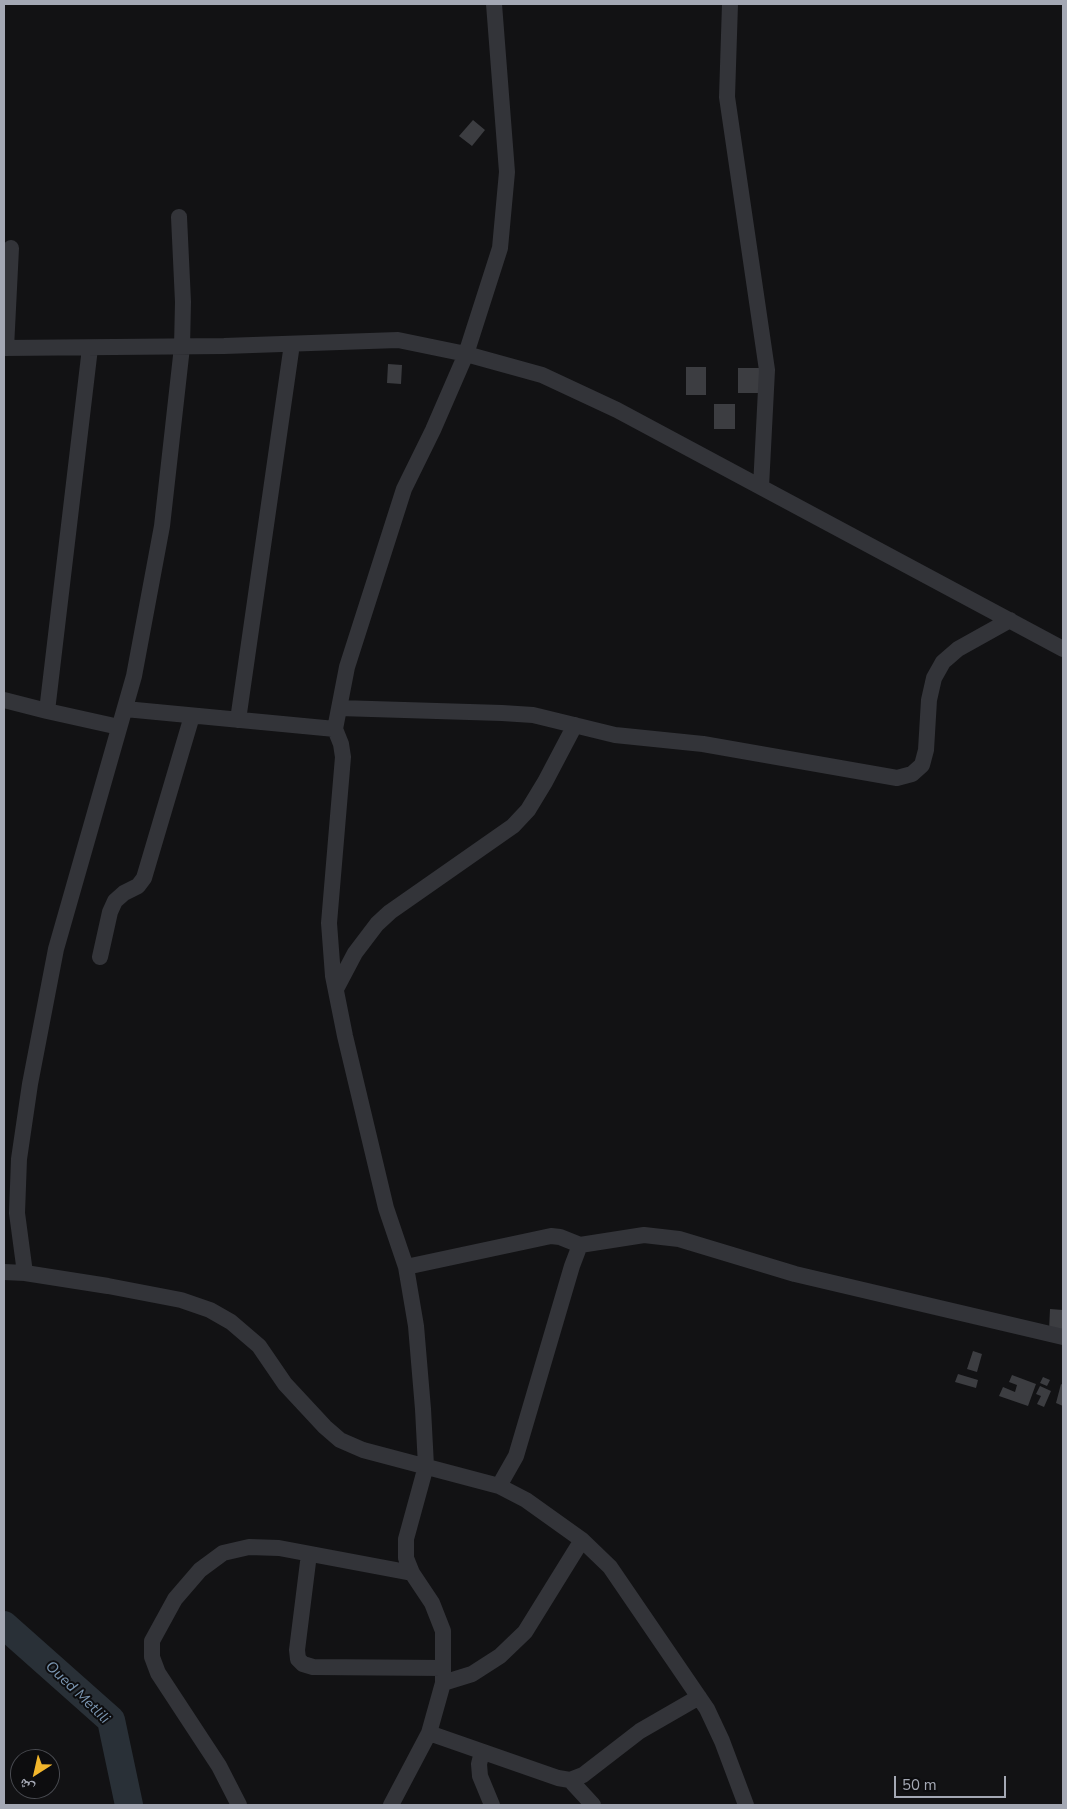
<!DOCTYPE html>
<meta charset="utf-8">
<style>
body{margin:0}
#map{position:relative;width:1067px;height:1809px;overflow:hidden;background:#121214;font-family:"Nunito Sans","Noto Naskh Arabic",sans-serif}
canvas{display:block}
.frame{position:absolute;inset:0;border:5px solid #a4a8b4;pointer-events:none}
.north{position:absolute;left:10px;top:1749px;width:50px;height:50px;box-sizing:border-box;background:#0d0d0f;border:1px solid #494b51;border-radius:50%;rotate:215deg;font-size:14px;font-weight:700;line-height:20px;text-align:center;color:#a4a8b4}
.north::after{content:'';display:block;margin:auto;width:18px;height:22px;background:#f2b62c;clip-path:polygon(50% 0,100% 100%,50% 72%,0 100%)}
.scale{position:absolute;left:894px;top:1776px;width:112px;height:22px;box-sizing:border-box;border:2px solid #a4a8b4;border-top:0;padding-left:6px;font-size:15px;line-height:18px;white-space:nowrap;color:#a4a8b4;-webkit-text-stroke:4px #0d0d0f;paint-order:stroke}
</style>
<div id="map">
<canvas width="1067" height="1809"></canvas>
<div class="frame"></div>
<div class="north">ش</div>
<div class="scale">50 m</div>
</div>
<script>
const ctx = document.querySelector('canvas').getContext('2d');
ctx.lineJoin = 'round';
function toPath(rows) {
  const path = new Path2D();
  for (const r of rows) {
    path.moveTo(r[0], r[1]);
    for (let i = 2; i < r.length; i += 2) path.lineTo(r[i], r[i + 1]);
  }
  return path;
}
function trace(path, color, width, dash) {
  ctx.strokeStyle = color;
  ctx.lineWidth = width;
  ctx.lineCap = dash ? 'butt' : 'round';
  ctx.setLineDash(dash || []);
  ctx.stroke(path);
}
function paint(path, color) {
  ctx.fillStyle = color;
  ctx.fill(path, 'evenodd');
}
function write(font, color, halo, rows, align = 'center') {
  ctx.font = font + ' "Nunito Sans",sans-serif';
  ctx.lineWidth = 4;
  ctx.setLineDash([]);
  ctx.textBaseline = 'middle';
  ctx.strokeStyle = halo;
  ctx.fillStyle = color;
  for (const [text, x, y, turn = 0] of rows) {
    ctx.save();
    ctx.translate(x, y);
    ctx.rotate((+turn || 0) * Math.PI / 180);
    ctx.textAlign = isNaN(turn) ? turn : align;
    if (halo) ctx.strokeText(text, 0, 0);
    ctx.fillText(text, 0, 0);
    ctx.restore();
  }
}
trace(toPath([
 [4,1625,111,1720,129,1805]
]), '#293037', 28);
paint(toPath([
 [473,120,485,130,472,146,459,136],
 [388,364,402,365,401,384,387,383],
 [686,367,706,367,706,395,686,395],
 [738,368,761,368,762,393,738,393],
 [714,404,735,404,735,429,714,429],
 [1050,1309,1063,1310,1063,1332,1049,1331],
 [973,1351,982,1354,977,1372,967,1369],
 [958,1374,978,1380,976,1388,955,1382],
 [1012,1375,1036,1384,1028,1406,999,1396,1003,1387,1015,1392,1017,1385,1009,1382],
 [1043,1377,1050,1380,1047,1386,1040,1383],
 [1061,1384,1063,1385,1063,1406,1056,1403],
 [1040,1386,1051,1391,1044,1407,1037,1404,1041,1396,1036,1394]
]), '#3c3d41');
trace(toPath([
 [730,4,727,97,767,370,761,487],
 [4,348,224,346,398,340,466,354,542,375,617,410,1063,649],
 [6,348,11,248],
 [4,700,47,711,119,727],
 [339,708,502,713,533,715,615,735,703,744,897,778,912,774,922,765,926,750,929,700,934,678,943,662,958,649,1010,620],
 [125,709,335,729],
 [47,711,90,348],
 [238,720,292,344],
 [100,957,110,912,115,901,124,893,138,886,144,878,192,716],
 [336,989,355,953,377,924,390,912,513,826,528,810,545,782,575,725],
 [406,1267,551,1236,560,1237,580,1245],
 [4,1272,25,1273,108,1286,181,1300,210,1310,231,1322,259,1346,285,1384,325,1427,340,1440,363,1450,499,1486,516,1456,572,1266,580,1245,644,1235,679,1239,795,1274,1063,1337],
 [25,1273,17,1213,19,1159,30,1084,56,949,134,676,162,526,182,347,183,302,179,217],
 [499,1486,526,1500,582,1540,610,1567,707,1709,722,1741,746,1805],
 [309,1554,297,1650,298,1659,303,1664,313,1667,443,1668],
 [443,1683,472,1674,500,1656,525,1632,582,1540],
 [429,1733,558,1778,570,1780,583,1775,640,1731,699,1697],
 [482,1752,479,1764,480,1776,492,1805],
 [570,1780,593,1805],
 [239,1805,219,1766,158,1673,152,1657,152,1641,175,1599,200,1570,223,1553,249,1547,279,1548,412,1573],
 [391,1805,429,1733,443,1683,443,1631,432,1603,412,1573,406,1558,406,1539,426,1466,423,1409,416,1326,406,1267,386,1208,345,1036,333,976,329,923,343,757,341,744,335,729,347,667,404,489,433,430,466,354,500,248,507,172,494,4]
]), '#333439', 16);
write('italic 15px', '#7a95b0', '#0d0d0f', [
 ["Oued Metlili",77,1693,44]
]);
</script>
